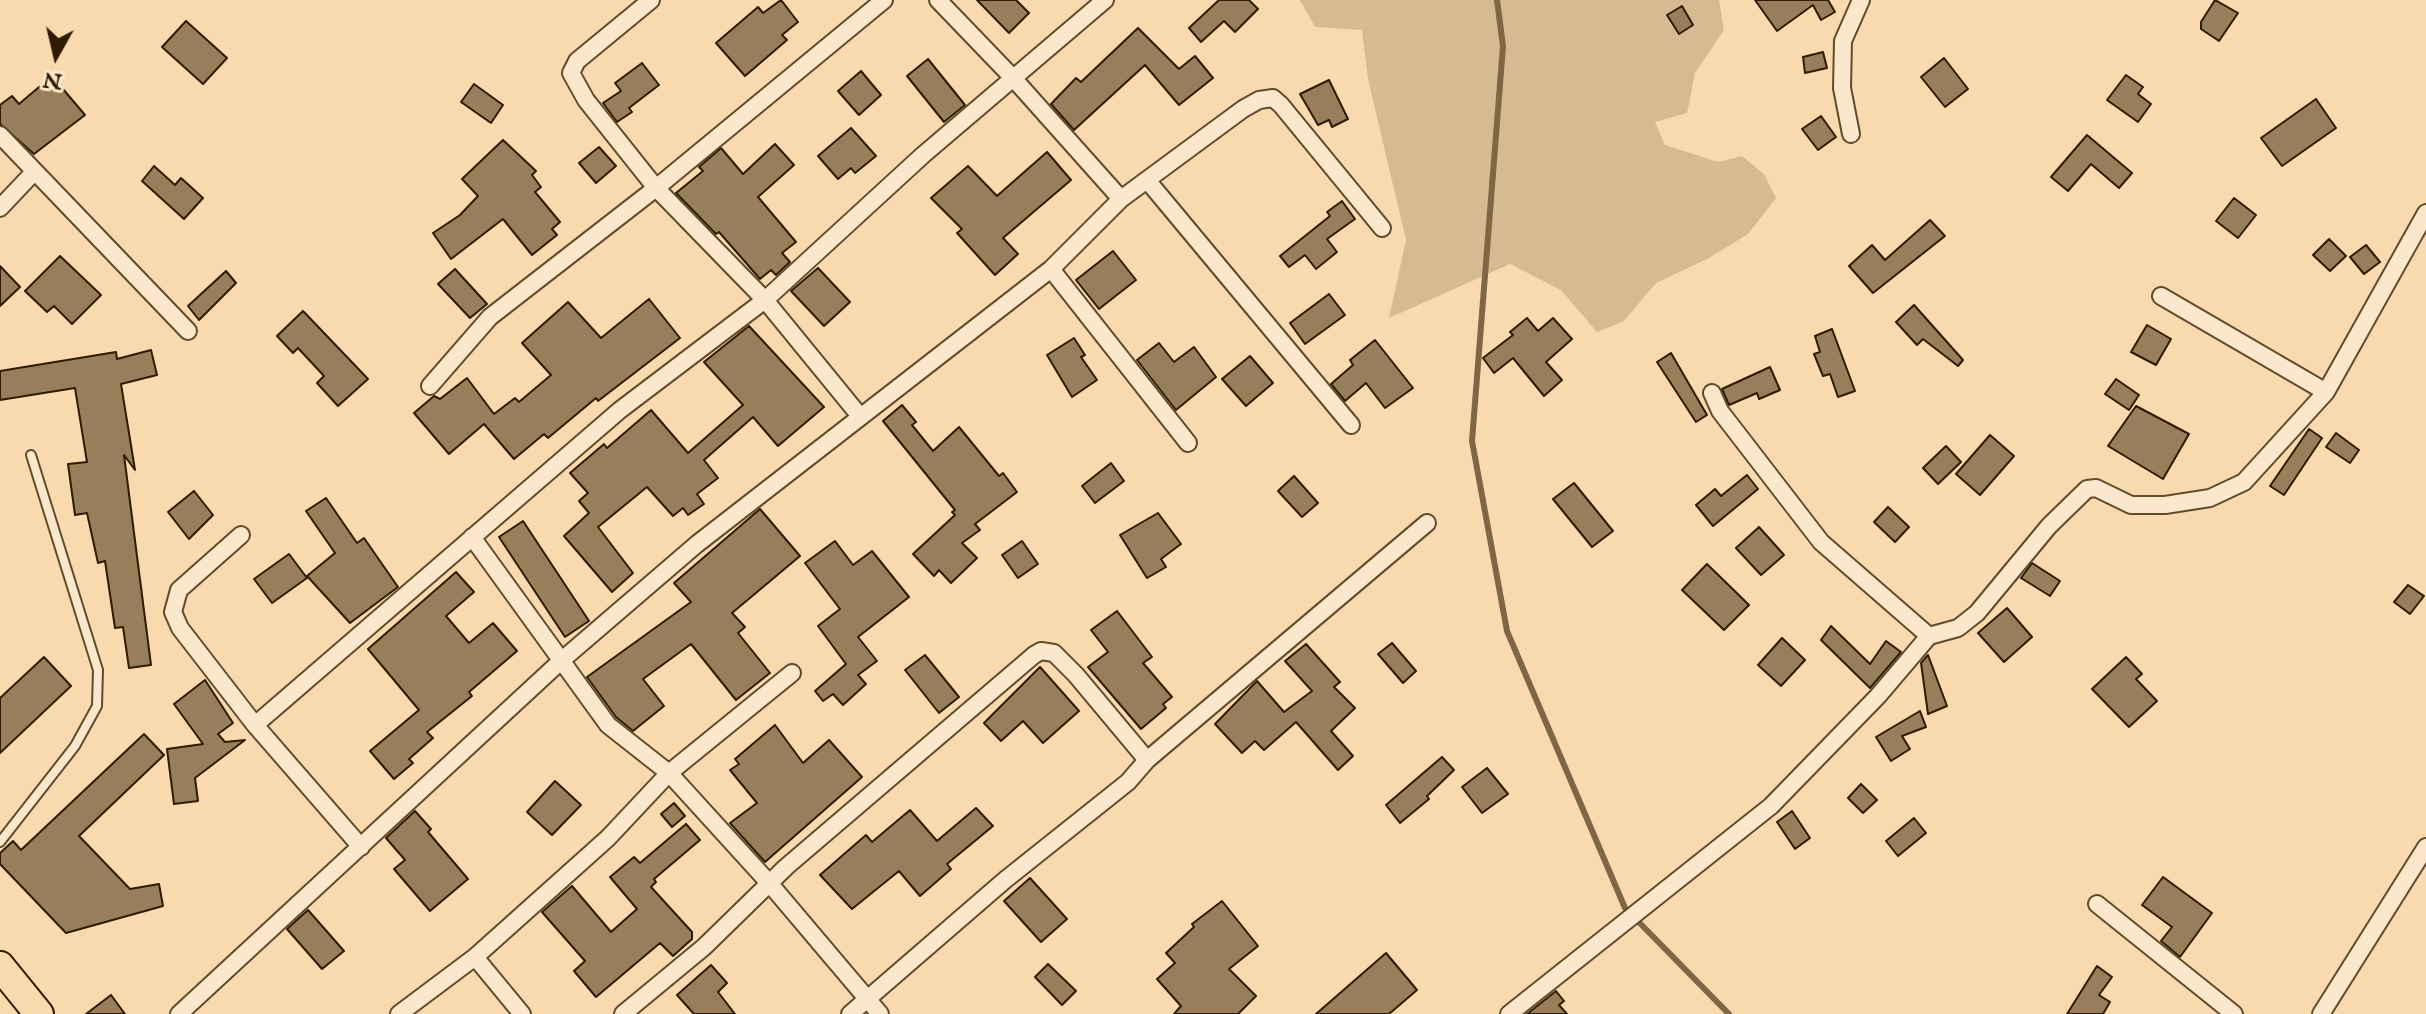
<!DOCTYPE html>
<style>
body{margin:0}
#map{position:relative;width:2426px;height:1014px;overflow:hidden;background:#f9daaf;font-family:"IM FELL English",serif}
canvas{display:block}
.north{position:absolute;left:16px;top:16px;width:80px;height:80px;-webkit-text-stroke:6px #fbe7cb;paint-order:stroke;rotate:188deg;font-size:22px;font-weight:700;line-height:32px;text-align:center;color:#2f1b00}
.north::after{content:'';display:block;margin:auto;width:28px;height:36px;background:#2f1b00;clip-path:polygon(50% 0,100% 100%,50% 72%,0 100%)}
</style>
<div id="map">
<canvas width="2426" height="1014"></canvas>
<div class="north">N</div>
</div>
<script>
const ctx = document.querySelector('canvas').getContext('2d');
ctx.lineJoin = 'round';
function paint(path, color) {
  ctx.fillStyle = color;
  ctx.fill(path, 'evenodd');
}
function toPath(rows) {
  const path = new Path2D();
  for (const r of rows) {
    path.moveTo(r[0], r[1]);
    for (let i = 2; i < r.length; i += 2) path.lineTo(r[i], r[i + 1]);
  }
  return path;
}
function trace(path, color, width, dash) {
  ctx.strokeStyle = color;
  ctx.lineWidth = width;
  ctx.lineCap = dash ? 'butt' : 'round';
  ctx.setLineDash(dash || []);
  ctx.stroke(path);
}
paint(toPath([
 [1300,0,1719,0,1724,30,1695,73,1687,113,1655,122,1665,145,1718,162,1742,156,1764,174,1776,198,1748,234,1709,258,1656,283,1624,321,1597,332,1561,290,1510,264,1389,318,1406,240,1368,79,1362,30,1315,27]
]), '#d7ba91');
trace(toPath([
 [1497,0,1503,46,1472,441,1507,631,1625,908,1729,1014]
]), '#7f6746', 6);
const building = toPath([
 [781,0,798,22,782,35,787,40,745,76,716,43,758,7,763,13,781,0],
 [977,0,1016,0,1029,13,1009,33,977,0],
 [1219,0,1249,0,1258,9,1235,32,1224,21,1201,42,1189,28,1219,0],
 [1755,0,1828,0,1835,12,1821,20,1813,5,1777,31,1755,0],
 [2215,0,2238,13,2219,41,2201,29,2201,22,2215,0],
 [1682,6,1693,25,1679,34,1667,15,1682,6],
 [186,21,227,58,203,84,162,47,186,21],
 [1138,28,1179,69,1195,56,1213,78,1179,105,1145,65,1074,130,1051,104,1076,78,1081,82,1138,28],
 [1823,52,1827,68,1805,73,1803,57,1823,52],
 [1944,58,1968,89,1945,107,1921,77,1944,58],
 [928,59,965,105,944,122,907,76,928,59],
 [642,63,659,85,629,108,632,112,617,122,603,103,621,91,615,83,642,63],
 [861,71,881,95,859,115,838,91,861,71],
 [2126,75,2143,87,2138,94,2151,104,2138,122,2107,100,2126,75],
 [52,76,85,115,34,154,0,124,0,105,12,96,19,104,52,76],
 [1329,80,1348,119,1332,127,1329,120,1318,125,1300,94,1329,80],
 [474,84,503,105,491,123,461,102,474,84],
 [2316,99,2336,128,2282,166,2261,138,2316,99],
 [1821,116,1836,137,1818,150,1802,129,1821,116],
 [851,128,876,156,855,173,851,168,838,179,818,156,851,128],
 [2087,135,2132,173,2119,188,2091,164,2068,191,2051,177,2087,135],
 [503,140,536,171,532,175,541,187,535,192,560,222,552,229,557,235,532,255,503,219,451,259,433,233,460,215,478,196,462,179,503,140],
 [775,144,794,165,758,197,796,242,782,253,790,262,776,275,771,270,760,279,719,232,716,234,676,193,703,171,699,167,721,148,743,174,775,144],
 [599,147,616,166,596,183,579,163,599,147],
 [1047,152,1071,180,1003,238,1018,254,995,275,957,233,962,229,931,198,968,166,997,196,1047,152],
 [154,166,175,185,181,178,203,198,184,219,142,181,154,166],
 [2234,198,2256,215,2238,238,2216,221,2234,198],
 [1342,201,1355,219,1327,239,1337,252,1316,269,1305,255,1289,267,1280,256,1330,216,1327,212,1342,201],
 [1930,220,1945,236,1873,293,1849,266,1872,245,1885,260,1930,220],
 [2329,239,2346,256,2330,271,2313,255,2329,239],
 [2366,245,2380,262,2364,274,2350,257,2366,245],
 [1113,251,1136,280,1099,309,1076,280,1113,251],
 [60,256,101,295,72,324,54,306,47,312,25,291,60,256],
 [0,266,20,287,0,306,0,266],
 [818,268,850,302,824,326,791,291,818,268],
 [455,269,487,304,470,318,438,284,455,269],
 [226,271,236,283,199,320,188,306,226,271],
 [1329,294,1345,315,1305,344,1290,323,1329,294],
 [649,299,680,338,598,401,596,398,548,438,544,434,514,459,484,424,449,454,414,413,434,396,440,399,467,378,494,414,515,398,519,402,551,375,522,343,568,302,601,338,649,299],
 [1914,305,1963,360,1958,366,1923,339,1917,345,1896,322,1914,305],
 [303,311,368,379,338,406,317,383,324,376,298,348,293,353,277,336,303,311],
 [1527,318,1538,331,1553,318,1572,339,1546,362,1562,380,1544,396,1513,358,1494,373,1483,358,1513,335,1510,332,1527,318],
 [2147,325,2171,339,2156,365,2131,352,2147,325],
 [749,326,824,407,778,446,753,417,704,460,718,478,697,494,704,504,688,515,683,508,673,516,647,487,598,527,633,573,612,592,564,536,589,513,579,501,588,493,570,473,604,444,607,448,651,410,688,453,743,405,704,362,749,326],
 [1832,329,1855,391,1838,397,1830,374,1823,376,1814,354,1820,352,1815,336,1832,329],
 [1074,338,1085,355,1081,357,1097,380,1072,397,1047,355,1074,338],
 [1375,340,1413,388,1385,408,1366,383,1345,401,1331,384,1353,365,1350,360,1375,340],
 [1159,343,1174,362,1194,347,1216,377,1176,410,1137,360,1159,343],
 [151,350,157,375,121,384,135,470,124,455,151,665,129,668,123,627,115,628,105,561,98,563,87,513,75,515,68,464,87,462,75,388,0,400,0,371,116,352,117,359,151,350],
 [1671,353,1707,415,1696,422,1657,362,1671,353],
 [1250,356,1273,383,1246,406,1222,379,1250,356],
 [1770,367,1780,390,1759,399,1757,393,1729,405,1722,389,1770,367],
 [2116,379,2139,395,2129,410,2105,394,2116,379],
 [902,405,916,422,912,425,933,451,959,427,999,476,1003,473,1017,492,975,524,980,530,962,543,977,558,951,583,939,570,934,576,913,554,955,515,952,512,955,510,883,421,902,405],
 [2136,406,2189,434,2163,479,2108,446,2136,406],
 [2309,429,2322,438,2284,495,2270,486,2309,429],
 [2336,433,2359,450,2350,463,2326,447,2336,433],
 [1990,435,2014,456,1980,495,1956,474,1990,435],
 [1946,446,1961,462,1938,484,1923,468,1946,446],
 [1111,463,1124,481,1095,503,1082,486,1111,463],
 [1747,475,1758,489,1713,526,1696,505,1715,489,1721,496,1747,475],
 [1294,476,1318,503,1302,517,1278,491,1294,476],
 [1574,483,1613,531,1592,547,1553,499,1574,483],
 [194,491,213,515,189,539,168,512,194,491],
 [326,498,357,543,364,538,398,587,350,623,307,576,335,553,306,511,326,498],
 [1888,507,1909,527,1895,542,1874,522,1888,507],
 [760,509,800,556,732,613,745,627,738,633,770,673,736,700,691,644,643,679,664,706,633,731,616,717,587,677,691,602,674,583,760,509],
 [1158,513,1181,544,1161,559,1166,567,1147,578,1120,535,1158,513],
 [523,521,589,621,565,637,499,537,523,521],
 [1759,527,1784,555,1761,575,1736,548,1759,527],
 [835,541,853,565,872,551,909,597,858,637,877,661,858,675,866,684,843,705,833,694,823,701,815,691,846,664,818,626,840,609,805,563,835,541],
 [1022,541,1038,564,1018,578,1002,555,1022,541],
 [289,554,307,578,272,603,254,579,289,554],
 [2032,563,2060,581,2050,596,2021,578,2032,563],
 [1707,564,1749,605,1724,630,1682,590,1707,564],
 [456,572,474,592,446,616,469,643,493,623,517,651,469,692,472,696,427,732,433,738,409,759,413,763,394,779,370,751,419,710,368,649,456,572],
 [2408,585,2424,596,2410,614,2394,602,2408,585],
 [2007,608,2032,637,2004,662,1978,633,2007,608],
 [1117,611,1152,657,1143,663,1172,697,1163,704,1166,708,1141,729,1088,667,1108,652,1091,630,1117,611],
 [1831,626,1870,664,1886,641,1901,652,1870,688,1821,640,1831,626],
 [1782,638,1805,660,1781,686,1758,665,1782,638],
 [1392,643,1416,671,1403,683,1378,654,1392,643],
 [1306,644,1340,682,1334,687,1355,708,1331,731,1353,756,1338,770,1296,722,1264,750,1255,741,1242,753,1215,724,1257,681,1284,712,1312,691,1285,661,1306,644],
 [925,655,959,697,939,713,905,670,925,655],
 [1928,655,1947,706,1928,714,1921,663,1928,655],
 [44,657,71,686,0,753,0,698,44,657],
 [2126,657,2142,674,2136,679,2157,701,2129,727,2092,689,2126,657],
 [1040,667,1079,711,1043,743,1023,721,1001,741,984,723,1040,667],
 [205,680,233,723,218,734,225,742,245,740,195,778,198,801,174,804,167,749,203,744,174,704,205,680],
 [1920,711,1926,727,1902,736,1910,749,1891,761,1876,737,1920,711],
 [775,725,803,763,829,740,862,777,765,862,730,823,757,803,730,770,739,764,735,759,775,725],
 [144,734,164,755,79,836,130,889,159,884,163,906,66,933,0,864,0,853,13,841,21,850,144,734],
 [1442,757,1454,770,1427,796,1429,799,1400,823,1386,805,1442,757],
 [1487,768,1508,794,1482,813,1462,787,1487,768],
 [555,781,581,805,552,835,527,812,555,781],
 [1861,784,1877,800,1863,813,1848,798,1861,784],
 [674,803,685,816,672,827,661,814,674,803],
 [976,808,993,826,947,864,951,869,920,896,899,871,852,909,820,875,866,835,872,842,910,810,937,841,976,808],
 [415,811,431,829,428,832,468,879,430,911,394,869,405,860,386,838,415,811],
 [1792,811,1810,838,1795,849,1777,822,1792,811],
 [1914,818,1926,833,1898,856,1886,841,1914,818],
 [686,824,700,840,654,879,656,882,651,887,692,932,692,939,673,956,660,943,596,997,574,971,585,961,542,912,572,886,611,932,637,909,610,877,634,857,640,863,686,824],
 [2163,877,2212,913,2180,957,2161,941,2172,927,2142,905,2163,877],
 [1030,878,1067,919,1041,942,1004,901,1030,878],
 [1222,901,1258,946,1229,969,1256,996,1238,1014,1174,1014,1181,1006,1157,979,1175,963,1166,953,1194,927,1192,924,1222,901],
 [308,910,344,951,322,969,287,929,308,910],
 [1386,953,1417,990,1389,1014,1316,1014,1386,953],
 [1048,964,1076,991,1062,1005,1035,977,1048,964],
 [711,965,727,983,718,992,735,1014,694,1014,677,995,711,965],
 [2097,966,2112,977,2099,995,2110,1002,2103,1014,2067,1014,2097,966],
 [1556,991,1564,1001,1559,1005,1567,1014,1527,1014,1556,991],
 [111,995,125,1014,86,1014,111,995]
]);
paint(building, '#987e5b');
trace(building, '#2f1b00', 2);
const service = toPath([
 [0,842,75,746,97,706,98,670,31,455]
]);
const minor = toPath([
 [651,0,577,61,571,73,586,100,656,188,765,300,859,415],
 [938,0,1014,79,1121,199],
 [1851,134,1842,88,1843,41,1861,0],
 [0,135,188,331],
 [1147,180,1351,425],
 [0,208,34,172],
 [1051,269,1188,443],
 [2161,296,2326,392],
 [430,386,490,317,656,188,884,0],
 [1712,393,1720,411,1821,542,1929,636],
 [241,535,179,590,173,612,180,628,255,725,361,847],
 [472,537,608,725,669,773,770,884,880,1014],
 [255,725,620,410,765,300,923,155,1105,0],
 [2097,904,2234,1014],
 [475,957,522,1014],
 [179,1014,562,660,697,544,1051,269,1121,199,1243,109,1259,100,1273,98,1281,105,1382,228],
 [399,1014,475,957,608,838,669,773,792,673],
 [623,1014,704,947,786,867,1034,655,1041,651,1054,653,1076,675,1147,760],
 [850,1014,1005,880,1128,782,1147,760,1427,523],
 [1509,1014,1771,806,1878,696,1929,636,1958,628,1977,613,2049,526,2087,489,2096,488,2131,505,2165,505,2210,498,2244,482,2326,392,2426,213],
 [2321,1014,2426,847]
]);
const trunk = toPath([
 [0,966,39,1014]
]);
trace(service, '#624b2c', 12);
trace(minor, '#624b2c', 20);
trace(trunk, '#2f1b00', 32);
trace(service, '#fbe7cb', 8);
trace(minor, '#fbe7cb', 16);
trace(trunk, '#f9daaf', 28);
</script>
